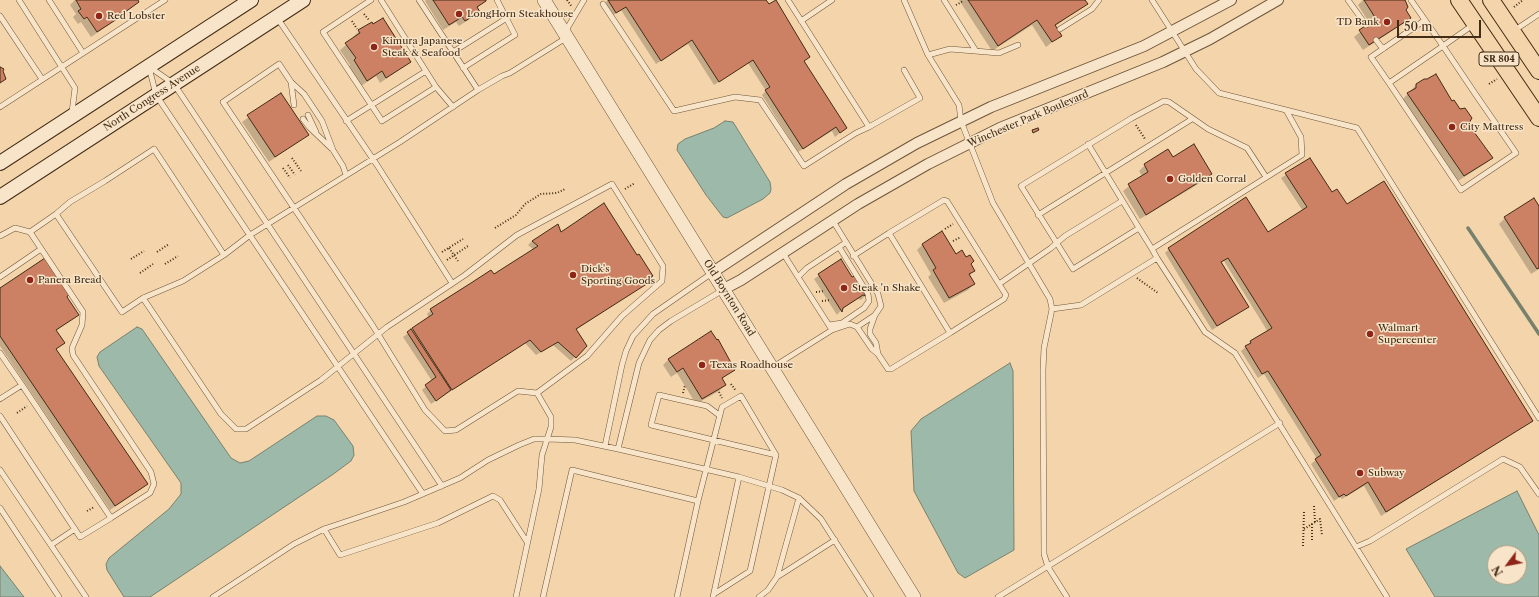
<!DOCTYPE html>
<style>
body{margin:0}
#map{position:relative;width:1539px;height:597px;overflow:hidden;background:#f4d5ab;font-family:"Libre Caslon Text",serif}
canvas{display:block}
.north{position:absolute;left:1487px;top:545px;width:40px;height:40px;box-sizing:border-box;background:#f8e4c8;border:1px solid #af9a80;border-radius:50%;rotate:238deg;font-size:11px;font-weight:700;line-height:16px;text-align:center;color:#422c15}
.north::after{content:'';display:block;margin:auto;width:14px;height:18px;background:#8f2418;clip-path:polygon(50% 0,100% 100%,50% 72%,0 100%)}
.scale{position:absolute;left:1397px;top:20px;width:84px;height:18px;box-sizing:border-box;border:2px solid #422c15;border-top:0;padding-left:5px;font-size:12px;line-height:14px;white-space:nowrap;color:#422c15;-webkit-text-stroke:3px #f8e4c8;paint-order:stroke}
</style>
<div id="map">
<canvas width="1539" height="597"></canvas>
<div class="north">N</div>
<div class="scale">50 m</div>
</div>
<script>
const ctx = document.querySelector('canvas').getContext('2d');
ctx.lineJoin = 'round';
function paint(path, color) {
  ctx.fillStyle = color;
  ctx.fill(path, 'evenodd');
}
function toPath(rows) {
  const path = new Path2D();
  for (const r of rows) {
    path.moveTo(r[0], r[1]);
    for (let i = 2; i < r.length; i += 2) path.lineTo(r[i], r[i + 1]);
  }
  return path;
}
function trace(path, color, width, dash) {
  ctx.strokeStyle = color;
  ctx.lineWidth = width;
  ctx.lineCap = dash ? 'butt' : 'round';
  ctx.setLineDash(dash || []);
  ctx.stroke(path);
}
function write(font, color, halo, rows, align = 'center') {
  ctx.font = font + ' "Libre Caslon Text",serif';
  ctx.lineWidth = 3;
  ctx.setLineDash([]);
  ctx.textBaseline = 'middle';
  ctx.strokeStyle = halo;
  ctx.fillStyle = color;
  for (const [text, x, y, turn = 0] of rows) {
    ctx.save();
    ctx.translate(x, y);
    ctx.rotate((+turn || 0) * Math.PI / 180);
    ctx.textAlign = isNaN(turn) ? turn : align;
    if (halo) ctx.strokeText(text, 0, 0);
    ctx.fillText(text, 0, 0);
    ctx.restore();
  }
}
const water = toPath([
 [725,121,733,122,770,182,771,189,770,193,763,199,727,218,723,217,706,195,677,150,678,144,685,139,714,128,725,121],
 [137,327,142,329,231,458,240,463,249,461,317,416,326,416,334,420,353,446,354,455,351,461,332,475,150,597,124,597,107,570,106,564,109,558,169,509,181,494,181,483,99,366,97,357,100,352,137,327],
 [1010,363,1013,371,1014,550,965,578,958,573,914,491,911,431,921,419,1010,363],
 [1517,491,1539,535,1539,597,1435,597,1406,549,1517,491],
 [1495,553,1519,553,1519,577,1495,577,1495,553],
 [0,566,24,597,0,597,0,566]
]);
paint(water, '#9cb9a9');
trace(water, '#78816e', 1);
paint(toPath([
 [75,0,137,0,138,2,110,24,91,37,81,22,78,24,73,17,76,14,70,5],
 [426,0,484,0,485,1,477,8,479,11,473,17,459,26,456,22,443,30,425,1],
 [608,0,765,0,808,57,803,62,846,128,835,137,832,131,798,152,762,95,766,91,748,63,714,85,688,44,656,64,621,10,612,16,604,4],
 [959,0,1084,0,1086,4,1054,27,1060,36,1046,47,1032,25,992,51],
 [1363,0,1404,0,1405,10,1409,17,1404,23,1363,50,1354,37,1370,24,1358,5],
 [359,31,410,62,380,83,376,76,361,86,349,66,350,65,340,50,354,38,353,37],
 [1417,84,1452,102,1492,158,1486,163,1458,181,1402,100],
 [281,94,308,134,269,162,242,122],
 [1173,158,1211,174,1205,180,1140,219,1123,191,1142,176,1139,171,1145,165],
 [1310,159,1332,193,1346,205,1532,421,1381,516,1364,486,1342,499,1340,497,1334,501,1311,464,1317,459,1264,374,1258,378,1241,351,1251,342,1268,332,1224,261,1221,263,1248,307,1212,330,1165,253,1169,249,1267,234,1303,211,1281,178],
 [1539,208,1539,269,1531,274,1499,224,1505,218],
 [560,233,637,256,651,274,652,279,576,330,585,346,571,361,553,345,536,355,525,343,431,404,422,390,432,381,403,337,429,318,427,314,431,310,494,276,534,250,528,245,532,241],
 [942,233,956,255,970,265,974,271,969,276,974,284,968,290,944,303,928,277,931,274,917,250,922,245],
 [841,260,852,278,855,277,865,296,861,300,858,299,842,309,837,315,814,279],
 [0,289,65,297,77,315,56,331,63,343,55,350,147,484,110,510,0,346],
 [669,359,734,370,721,379,725,385,719,391,696,404,677,373,671,377,663,365]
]), '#0003');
trace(toPath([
 [1468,228,1539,334]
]), '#78816e', 3.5);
const building = toPath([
 [76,0,138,0,139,2,121,15,120,13,115,16,117,19,97,32,87,17,84,19,78,11,81,9,76,0],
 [433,0,486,0,486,1,477,7,480,12,465,21,462,17,449,25,433,0],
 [608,0,766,0,769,4,776,0,810,57,804,61,847,128,840,133,836,127,803,149,765,90,770,87,753,60,719,82,692,40,661,61,626,7,616,13,608,0],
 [968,0,1085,0,1088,4,1055,25,1062,36,1052,42,1037,20,998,46,968,0],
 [1364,0,1405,0,1408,7,1406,10,1411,18,1369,45,1359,30,1376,19,1364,0],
 [383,18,411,62,386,78,382,71,367,81,354,60,356,58,345,43,360,33,358,30,372,22,373,24,383,18],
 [0,67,4,69,3,71,6,79,0,83,0,67],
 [1436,74,1452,101,1454,100,1460,109,1465,108,1472,118,1469,123,1474,132,1493,158,1464,176,1407,93,1416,88,1416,84,1424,79,1427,79,1436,74],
 [281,93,309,135,275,157,247,115,281,93],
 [1038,128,1039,130,1033,133,1032,130,1038,128],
 [1194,144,1212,174,1146,215,1128,184,1148,172,1144,164,1168,149,1173,157,1194,144],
 [1310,158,1332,192,1337,189,1347,204,1384,181,1533,421,1386,512,1368,482,1346,496,1344,494,1339,497,1315,459,1321,455,1268,371,1262,374,1245,346,1251,343,1250,341,1272,328,1228,258,1221,262,1249,307,1217,326,1168,248,1246,197,1268,232,1307,207,1285,173,1310,158],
 [1534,198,1539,206,1539,268,1537,269,1504,217,1534,198],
 [604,203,637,255,639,254,653,276,651,277,653,280,576,329,587,346,576,358,558,342,541,352,530,340,452,390,412,328,433,314,430,309,471,283,491,270,494,274,538,246,532,241,558,224,561,232,604,203],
 [942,231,956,254,962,250,966,257,970,255,974,261,971,264,975,271,969,274,975,284,949,298,933,270,936,268,922,244,942,231],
 [45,258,69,294,67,297,79,315,56,330,65,343,56,349,148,484,115,506,0,336,0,288,45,258],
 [841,259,852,277,855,276,866,296,863,295,843,308,842,312,818,274,841,259],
 [411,329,451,390,436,401,425,385,436,377,407,332,411,329],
 [711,331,717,340,718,339,735,370,722,378,726,385,702,399,683,368,677,372,668,359,711,331]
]);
paint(building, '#cc8064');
trace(building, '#422c15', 1);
const service = toPath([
 [19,0,75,88,72,112],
 [49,0,83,53],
 [371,0,323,32,382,121,436,87],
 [381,0,436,87,453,107],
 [419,0,478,90],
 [788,0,869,127,920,98,904,70],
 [904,0,928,55,959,105,961,121,993,203,1050,299,1052,309],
 [944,0,976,51],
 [1152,0,1196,69,1219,93,1286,110,1301,137,1302,155,1152,249,1157,258],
 [1348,0,1366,25],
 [1411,0,1425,20,1443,46,1476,95,1516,153,1461,190,1389,83,1443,46,1473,25],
 [603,4,674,111,735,97,760,100,804,166,856,133,869,127],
 [0,16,42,79],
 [278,19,377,165,452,283],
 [801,21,832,0],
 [1060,29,1092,9,1099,0],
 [1515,30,1539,14],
 [565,32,584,0],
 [1376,40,1383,49],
 [453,52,507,18],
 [928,55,950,49,999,53,1018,45],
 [149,67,156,95,423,494],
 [151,68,174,84,442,486],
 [463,68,515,35,497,0],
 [291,82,294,105],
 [1389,83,1371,57,1425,20],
 [0,107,165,0],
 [1286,110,1357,128,1539,418],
 [308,115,316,132],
 [303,119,309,127,331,148],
 [346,121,426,71],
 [1088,144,1139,228],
 [346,175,343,166,333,150,322,121,304,94,291,82,279,64,223,102,373,326,425,410,445,431,456,430,518,391,537,393,551,417,551,427,542,455,539,489,516,597],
 [1038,215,1192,119],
 [833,221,878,294,881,306,875,315,857,327],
 [30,232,83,312,82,325,72,348,73,355,151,472,154,484,150,493,111,518],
 [0,236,15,228,30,232,56,214,70,202,105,181,154,149,224,255,183,281,143,298,122,312,56,214],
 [1152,249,1139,228,1073,269,1021,186,1132,118,1164,101,1169,102,1208,129,1247,148,1266,177],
 [783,253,798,277],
 [224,255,250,235,400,142,478,90,502,76,510,73,566,38],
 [853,256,889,233],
 [0,277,41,249],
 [143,298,221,414,236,429,246,429,321,380,387,327,465,275,517,235,612,184,663,266,662,281,622,316,587,356,537,393],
 [875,315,870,329,870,334,876,343,878,354,888,369,891,369,950,333,889,233,944,200,947,201,999,284,1051,248,1065,236,1122,201],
 [829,325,842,323,864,308,869,301,868,294,839,247],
 [832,330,798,277,807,268,845,243],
 [950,333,1004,299,1006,295,999,284],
 [0,353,22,385,0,399],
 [773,367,832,330,850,324,857,327,872,349,878,354],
 [719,415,707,406,659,395,651,425,776,455],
 [0,416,80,537,111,518,22,385],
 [605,446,622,365,626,351,633,336,653,314,712,273],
 [618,449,639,363,650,340,659,330,671,321,723,290],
 [0,470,86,597],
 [698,501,722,407,741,396,776,455,750,571,714,594],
 [0,508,59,597],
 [324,529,340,555,438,523,493,496,500,500,527,542],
 [51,545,75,529],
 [1356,547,1370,541,1503,459,1520,467,1539,494],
 [777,577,835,540],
 [213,597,294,544,324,529,404,502,460,478,488,460,519,445,534,439,548,439,575,440,618,449,739,477,782,490,799,498,821,519,871,597],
 [543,597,572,470,698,501,677,597],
 [713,597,739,477],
 [759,597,768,590,777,577,799,498],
 [998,597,1280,423],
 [1067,597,1048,567,1044,554,1043,370,1044,348,1052,309,1081,305,1157,258,1205,332,1235,353,1387,597]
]);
const minor = toPath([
 [713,272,846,184,917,143,991,107,1144,46,1231,0],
 [724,289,741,280,858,204,928,164,1000,128,1163,62,1210,39,1278,0]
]);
const tertiary = toPath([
 [544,0,914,597]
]);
const secondary = toPath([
 [0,163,251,0],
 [0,197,303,0]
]);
const primary = toPath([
 [1459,0,1539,118],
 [1491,0,1539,71]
]);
trace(service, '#6e563a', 6);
trace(minor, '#6e563a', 12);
trace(tertiary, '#6e563a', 14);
trace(secondary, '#422c15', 16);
trace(primary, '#422c15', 18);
trace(toPath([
 [567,0,572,7],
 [956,5,963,1],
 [1514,7,1523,0],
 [364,14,369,20],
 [352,21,357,29],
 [1489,84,1497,79],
 [1136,125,1145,139],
 [292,158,301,171],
 [288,165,295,175],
 [283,168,290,178],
 [625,189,635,183],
 [495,228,516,215,525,204,541,194,557,193,565,189],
 [945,229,953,224],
 [953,241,961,237],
 [449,248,458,261],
 [157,252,169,244],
 [442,252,463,239],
 [131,259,144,251],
 [447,260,468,246],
 [165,264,178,256],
 [140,273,153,264],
 [1137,278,1158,293],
 [816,292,825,291],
 [822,301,831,300],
 [731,384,736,391],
 [719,392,722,398],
 [683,393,685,385],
 [17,413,27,406],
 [1314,506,1315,522],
 [87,511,94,507],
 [1312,524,1312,541],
 [1304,529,1320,519,1322,535],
 [1303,546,1304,512]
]), '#422c15', 2, [1, 2]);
trace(service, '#f8e4c8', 5);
trace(minor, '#f8e4c8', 10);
trace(tertiary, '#f8e4c8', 13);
trace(secondary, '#f8e4c8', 14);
trace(primary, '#f4d5ab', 16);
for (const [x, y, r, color] of [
 [459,14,4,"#8f2418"],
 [99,16,4,"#8f2418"],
 [1387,22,4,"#8f2418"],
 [374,47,4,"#8f2418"],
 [1452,127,4,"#8f2418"],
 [1170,179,4,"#8f2418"],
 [573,275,4,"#8f2418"],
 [30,280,4,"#8f2418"],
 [844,288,4,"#8f2418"],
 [1370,334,4,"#8f2418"],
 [702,365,4,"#8f2418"],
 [1360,473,4,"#8f2418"]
]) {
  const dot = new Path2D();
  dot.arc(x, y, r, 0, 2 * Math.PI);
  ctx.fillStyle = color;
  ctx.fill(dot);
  trace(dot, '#f8e4c8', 1.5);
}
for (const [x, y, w] of [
 [1499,59,40]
]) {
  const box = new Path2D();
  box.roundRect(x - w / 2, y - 7, w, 14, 3);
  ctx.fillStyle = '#f8e4c8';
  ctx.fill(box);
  trace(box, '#422c15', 1);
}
write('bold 9px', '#422c15', null, [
 ["SR 804",1499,59]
]);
write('10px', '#422c15', '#f8e4c8', [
 ["LongHorn Steakhouse",467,14],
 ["Red Lobster",107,16],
 ["TD Bank",1379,22,"right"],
 ["Kimura Japanese",382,41],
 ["Steak & Seafood",382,53],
 ["City Mattress",1460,127],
 ["Golden Corral",1178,179],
 ["Dick's",581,269],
 ["Sporting Goods",581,281],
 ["Panera Bread",38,280],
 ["Steak 'n Shake",852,288],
 ["Walmart",1378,328],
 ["Supercenter",1378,340],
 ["Texas Roadhouse",710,365],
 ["Subway",1368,473]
], 'left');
write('10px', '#422c15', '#f8e4c8', [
 ["North Congress Avenue",152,98,-33],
 ["Winchester Park Boulevard",1028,119,-23],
 ["Old Boynton Road",729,298,58]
]);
</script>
